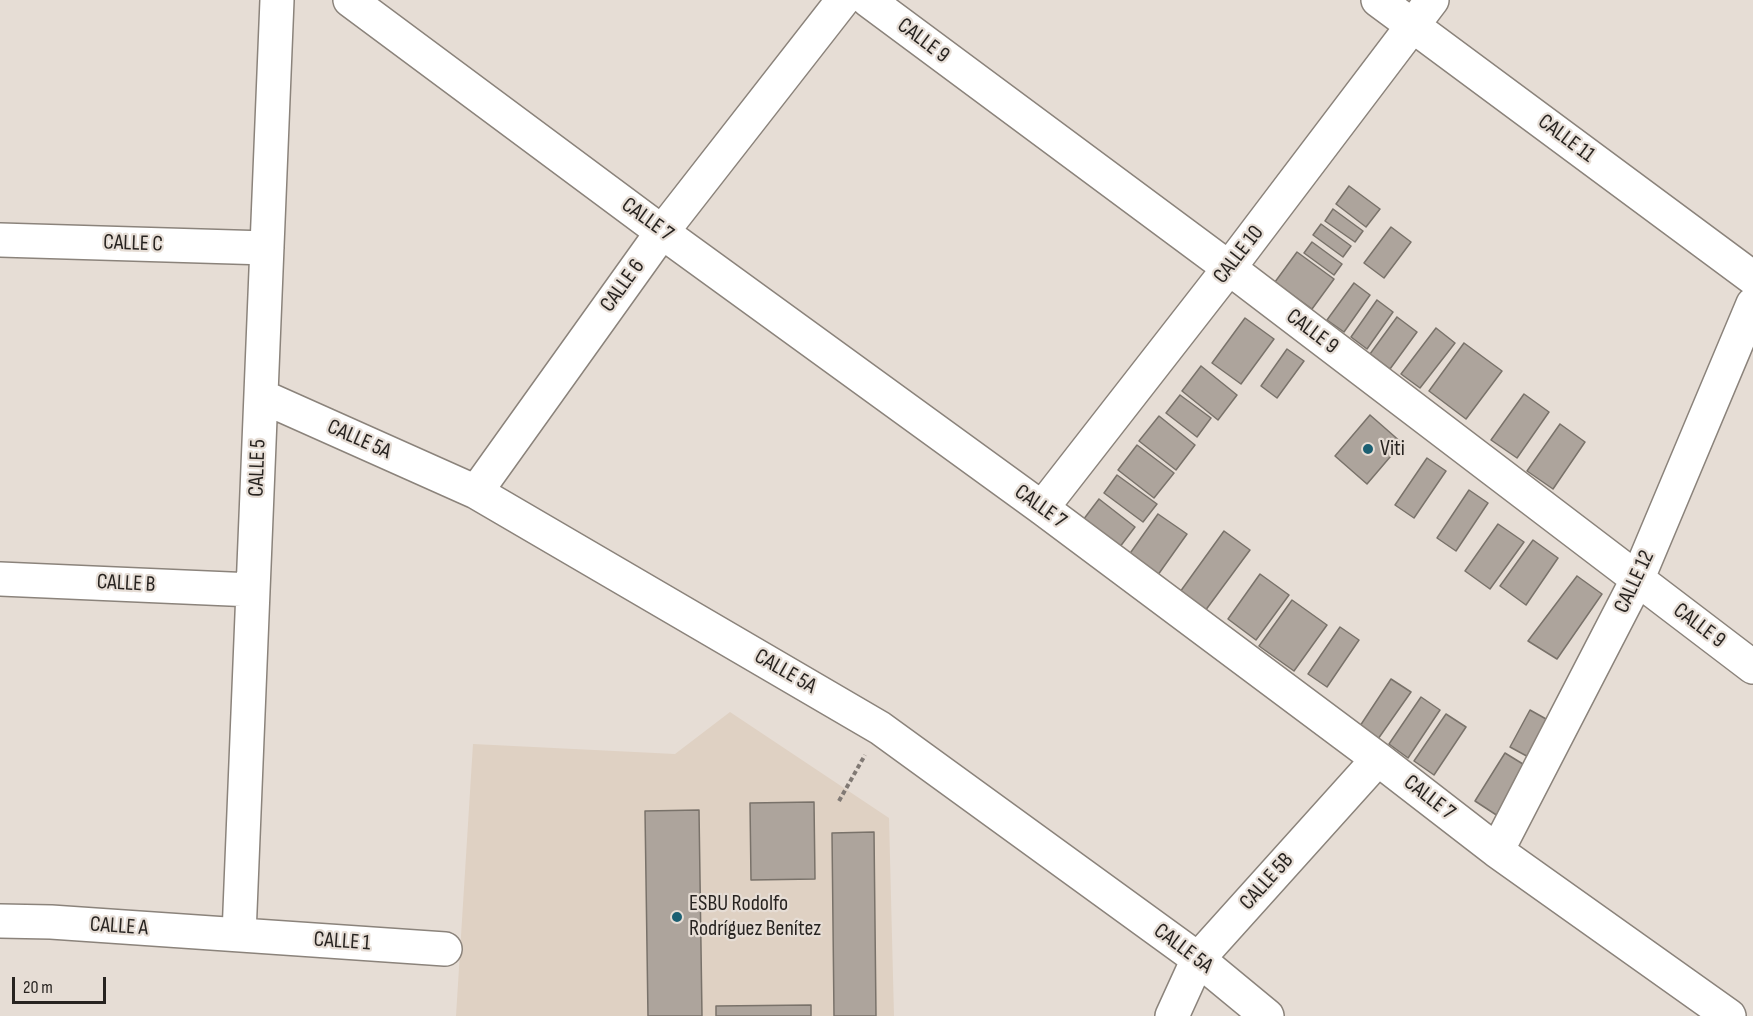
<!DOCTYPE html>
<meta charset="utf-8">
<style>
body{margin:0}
#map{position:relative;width:1753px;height:1016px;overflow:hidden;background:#e6ddd5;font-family:"Sofia Sans Condensed",sans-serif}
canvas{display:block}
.scale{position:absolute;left:12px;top:977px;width:94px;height:27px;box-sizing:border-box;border:3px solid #272320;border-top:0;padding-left:8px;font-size:18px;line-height:21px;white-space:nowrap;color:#272320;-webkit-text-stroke:4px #e6ddd5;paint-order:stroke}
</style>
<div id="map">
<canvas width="1753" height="1016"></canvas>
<div class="scale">20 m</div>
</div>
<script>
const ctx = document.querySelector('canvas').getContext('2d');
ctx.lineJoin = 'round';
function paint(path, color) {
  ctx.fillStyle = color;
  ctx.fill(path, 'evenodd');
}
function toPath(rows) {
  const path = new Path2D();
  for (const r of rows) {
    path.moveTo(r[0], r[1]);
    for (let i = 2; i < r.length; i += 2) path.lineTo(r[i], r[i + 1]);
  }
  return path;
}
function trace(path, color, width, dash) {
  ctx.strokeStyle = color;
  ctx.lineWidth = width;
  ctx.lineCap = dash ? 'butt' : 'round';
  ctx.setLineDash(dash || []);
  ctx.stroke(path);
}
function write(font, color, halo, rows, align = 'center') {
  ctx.font = font + ' "Sofia Sans Condensed",sans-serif';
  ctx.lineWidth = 4.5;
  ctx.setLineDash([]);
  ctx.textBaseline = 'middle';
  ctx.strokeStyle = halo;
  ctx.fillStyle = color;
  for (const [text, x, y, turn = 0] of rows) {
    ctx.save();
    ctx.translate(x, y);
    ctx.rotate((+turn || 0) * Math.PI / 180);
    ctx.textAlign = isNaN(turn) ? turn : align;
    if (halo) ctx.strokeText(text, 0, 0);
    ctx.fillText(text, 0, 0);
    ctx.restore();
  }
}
paint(toPath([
 [730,712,889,818,894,1016,456,1016,473,744,675,754]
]), '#dfd1c3');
const building = toPath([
 [1349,186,1380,209,1366,227,1336,204,1349,186],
 [1333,209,1363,231,1355,242,1325,221,1333,209],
 [1321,224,1351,246,1343,257,1313,235,1321,224],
 [1391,227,1411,242,1384,278,1364,263,1391,227],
 [1312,242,1342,264,1334,275,1304,253,1312,242],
 [1297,252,1334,279,1312,309,1275,282,1297,252],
 [1354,283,1370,295,1344,332,1327,320,1354,283],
 [1377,300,1393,312,1367,349,1351,337,1377,300],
 [1397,317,1417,332,1390,369,1370,354,1397,317],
 [1245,318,1274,339,1241,384,1212,363,1245,318],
 [1436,328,1455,343,1420,388,1401,374,1436,328],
 [1464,343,1502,371,1466,419,1429,391,1464,343],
 [1287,349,1304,361,1277,398,1261,386,1287,349],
 [1201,366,1237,395,1218,420,1182,391,1201,366],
 [1524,394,1549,412,1517,458,1491,440,1524,394],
 [1180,395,1211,418,1197,437,1166,413,1180,395],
 [1370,415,1402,443,1367,484,1335,456,1370,415],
 [1159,416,1195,445,1176,470,1139,441,1159,416],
 [1560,424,1585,442,1553,489,1527,471,1560,424],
 [1137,445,1174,473,1154,498,1118,470,1137,445],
 [1427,458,1446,471,1414,518,1395,505,1427,458],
 [1117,475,1157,504,1143,522,1104,493,1117,475],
 [1469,490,1488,503,1456,551,1437,538,1469,490],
 [1099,499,1135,527,1116,552,1080,524,1099,499],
 [1158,514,1187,534,1155,579,1126,559,1158,514],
 [1498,524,1524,542,1490,589,1465,571,1498,524],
 [1224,531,1250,550,1205,611,1180,592,1224,531],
 [1533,540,1558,558,1526,605,1500,586,1533,540],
 [1260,574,1289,595,1256,640,1228,619,1260,574],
 [1577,576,1602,594,1557,659,1528,641,1577,576],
 [1292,600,1327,625,1294,671,1259,646,1292,600],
 [1340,627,1359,640,1327,687,1308,674,1340,627],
 [1391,679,1411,692,1378,739,1360,726,1391,679],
 [1421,697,1440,710,1408,758,1389,744,1421,697],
 [1530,710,1555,724,1534,760,1510,747,1530,710],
 [1446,714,1466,727,1434,775,1414,761,1446,714],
 [1505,753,1531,769,1501,818,1475,801,1505,753],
 [814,802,815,879,751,880,750,803,814,802],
 [699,810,702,1016,648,1016,645,811,699,810],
 [874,832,876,1016,834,1016,832,833,874,832],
 [811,1005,811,1016,716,1016,716,1006,811,1005]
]);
paint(building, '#ada49c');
trace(building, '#79726a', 1.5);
const minor = toPath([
 [350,0,662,232,1042,508,1378,759,1497,851,1729,1016],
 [868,0,1229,268,1753,667],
 [1378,0,1753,278],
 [0,240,267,248],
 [261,396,476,492,880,728,1198,959,1267,1016],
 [476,492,662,232,843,0],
 [1042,508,1229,268,1432,0],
 [0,579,253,590],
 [1497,851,1637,580,1753,304],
 [0,921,51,922,445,949],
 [239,935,277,0],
 [1172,1016,1198,959,1378,759]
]);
trace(minor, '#8b837b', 36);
trace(toPath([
 [839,801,865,755]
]), '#807974', 4, [4.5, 3]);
trace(minor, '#fff', 33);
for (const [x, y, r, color] of [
 [1368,449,6,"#1b5f72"],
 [677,917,6,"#1b5f72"]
]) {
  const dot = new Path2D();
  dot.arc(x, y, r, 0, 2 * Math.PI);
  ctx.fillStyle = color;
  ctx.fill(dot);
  trace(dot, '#e6ddd5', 2);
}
write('22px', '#272320', '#e6ddd5', [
 ["CALLE 9",923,41,37],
 ["CALLE 11",1566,139,37],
 ["CALLE 7",647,220,36],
 ["CALLE C",133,244,2],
 ["CALLE 10",1239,255,-52],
 ["CALLE 6",623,286,-54],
 ["CALLE 9",1312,332,37],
 ["CALLE 5A",359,440,24],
 ["CALLE 5",258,468,-88],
 ["CALLE 7",1040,507,36],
 ["CALLE 12",1635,582,-65],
 ["CALLE B",126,584,3],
 ["CALLE 9",1699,626,37],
 ["CALLE 5A",785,672,30],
 ["CALLE 7",1429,798,38],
 ["CALLE 5B",1267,882,-48],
 ["CALLE A",119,927,4],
 ["CALLE 1",342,942,4],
 ["CALLE 5A",1183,949,37]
]);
write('22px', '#272320', '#e6ddd5', [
 ["Viti",1380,449],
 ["ESBU Rodolfo",689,904],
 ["Rodríguez Benítez",689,929]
], 'left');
</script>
